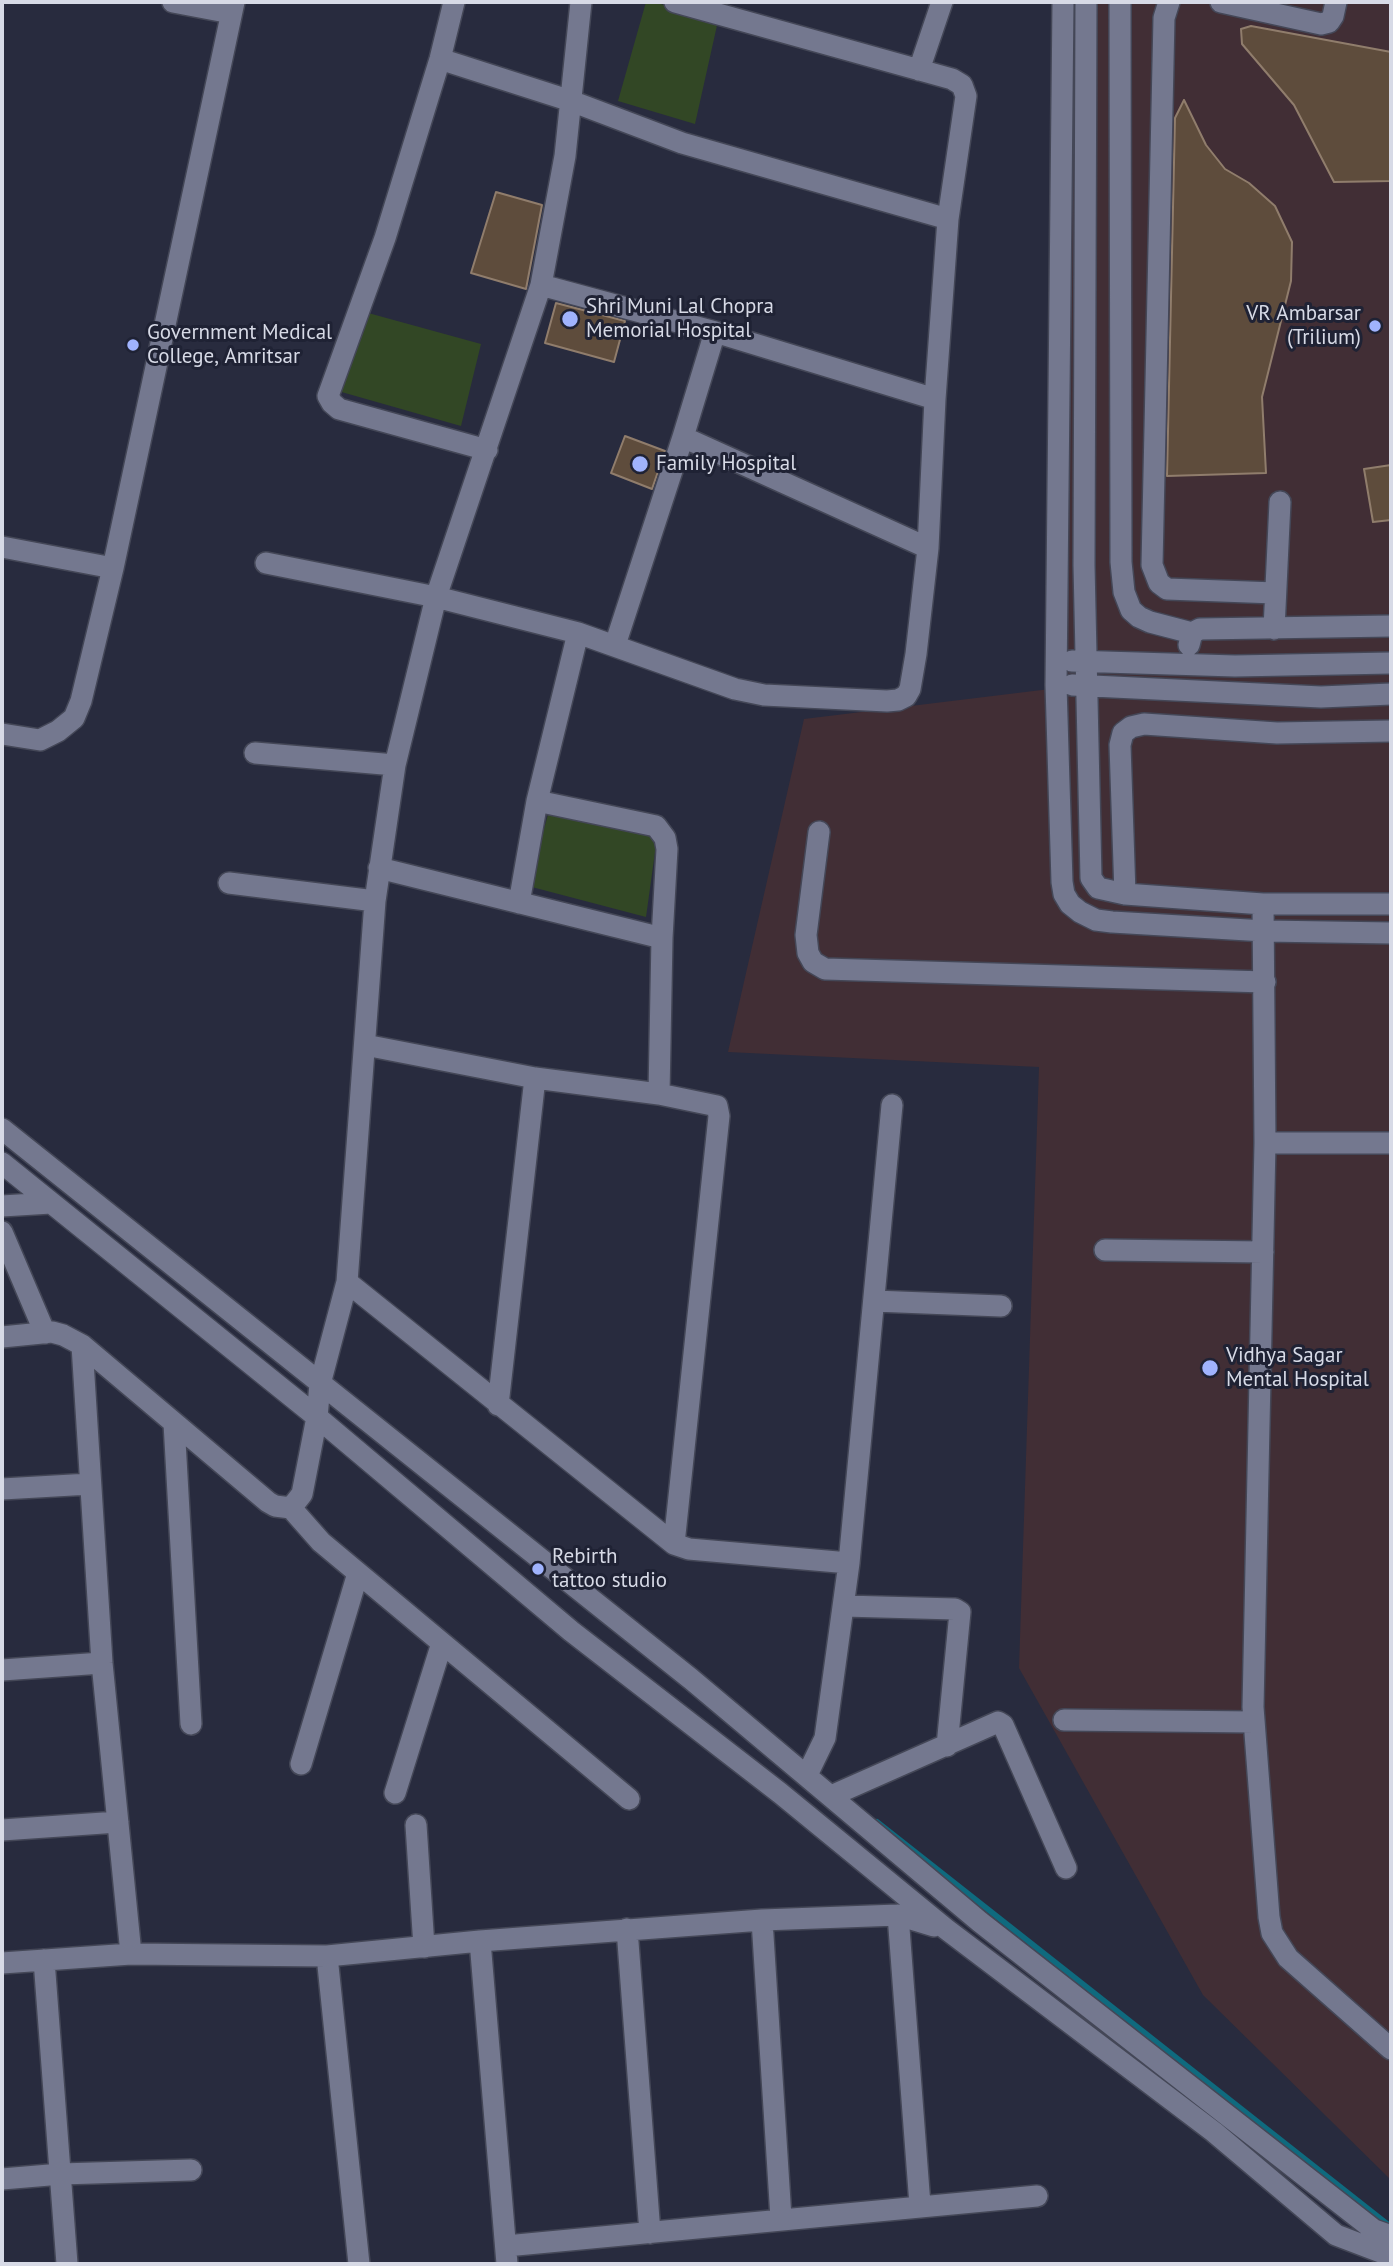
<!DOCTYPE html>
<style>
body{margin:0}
#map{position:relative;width:1393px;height:2266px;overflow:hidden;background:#282b3e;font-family:"PT Sans",sans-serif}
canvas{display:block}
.frame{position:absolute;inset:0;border:4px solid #d7dae6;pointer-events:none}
</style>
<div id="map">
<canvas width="1393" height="2266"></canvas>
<div class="frame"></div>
</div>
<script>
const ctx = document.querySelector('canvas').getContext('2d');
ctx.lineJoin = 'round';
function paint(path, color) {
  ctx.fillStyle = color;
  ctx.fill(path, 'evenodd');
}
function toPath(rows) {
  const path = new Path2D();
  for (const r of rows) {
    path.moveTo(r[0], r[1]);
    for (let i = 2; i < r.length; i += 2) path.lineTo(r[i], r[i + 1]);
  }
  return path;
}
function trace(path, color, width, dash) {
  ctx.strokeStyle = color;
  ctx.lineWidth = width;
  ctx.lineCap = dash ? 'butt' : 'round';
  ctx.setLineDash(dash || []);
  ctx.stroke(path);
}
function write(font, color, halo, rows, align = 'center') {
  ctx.font = font + ' "PT Sans",sans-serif';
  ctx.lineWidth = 6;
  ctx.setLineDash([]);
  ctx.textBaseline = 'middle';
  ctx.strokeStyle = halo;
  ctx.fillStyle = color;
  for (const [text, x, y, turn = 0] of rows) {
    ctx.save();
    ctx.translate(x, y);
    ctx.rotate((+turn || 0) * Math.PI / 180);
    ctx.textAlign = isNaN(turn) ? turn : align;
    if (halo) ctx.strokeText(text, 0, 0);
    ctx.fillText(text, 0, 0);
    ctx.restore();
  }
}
paint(toPath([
 [1071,2,1391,2,1391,2180,1203,1995,1019,1668,1039,1067,728,1052,804,719,1050,689]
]), '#412e35');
paint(toPath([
 [646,2,654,2,718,21,695,124,618,101],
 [361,311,481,344,461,426,338,391],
 [549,811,657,838,646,917,528,886]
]), '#324725');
trace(toPath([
 [877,1822,1391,2227]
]), '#0f6a7e', 6);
const building = toPath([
 [1251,26,1391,52,1391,181,1334,182,1294,105,1242,44,1241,29,1251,26],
 [1184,100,1206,145,1225,169,1249,183,1275,206,1292,242,1291,281,1262,397,1266,473,1167,476,1175,118,1184,100],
 [496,192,542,205,526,289,471,273,496,192],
 [556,303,625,321,614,362,545,343,556,303],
 [625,436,665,451,652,489,611,473,625,436],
 [1391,465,1391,520,1373,522,1364,469,1391,465]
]);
paint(building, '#5e4c3c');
trace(building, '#907d6c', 2);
const minor = toPath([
 [173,2,231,13],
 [454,2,440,59,385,238,328,396,332,403,339,409,487,450],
 [1063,2,1056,685,1062,882,1064,894,1070,904,1080,912,1096,920,1112,922,1265,931,1391,933],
 [1086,2,1084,565,1091,878,1098,888,1125,894,1263,904,1391,904],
 [1120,2,1121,562,1124,592,1131,610,1139,617,1150,622,1192,633],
 [1169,2,1164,18,1152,565,1159,583,1167,589,1275,593],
 [1221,2,1321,24,1329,22,1333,16,1336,2],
 [440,59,571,101,682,143,948,219],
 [919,70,942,2],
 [541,285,715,332,935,399],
 [683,437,928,548],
 [2,547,113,568],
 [266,563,436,597,578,633,735,689,764,695,887,701,898,700,906,696,910,689,916,654,928,548,935,399,948,219,966,96,962,85,952,79,675,2],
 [1274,629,1280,502],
 [615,645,683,437,715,332],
 [1189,645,1192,633,1200,629,1391,626],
 [1072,661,1235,666,1391,663],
 [1072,685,1321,697,1391,694],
 [2,734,40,740,58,731,74,718,81,701,113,568,234,2],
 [255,753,395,765],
 [537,801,656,826,665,838,667,849,662,938,659,1094],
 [819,832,806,935,808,953,813,962,825,969,1265,982],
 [379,868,662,938],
 [229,883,375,901],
 [1125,894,1120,745,1123,733,1131,727,1144,724,1277,733,1391,731],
 [519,903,537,801,578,633],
 [1263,904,1265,1143,1253,1707,1269,1917,1272,1933,1288,1958,1391,2049],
 [365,1045,535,1078,659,1094,717,1106,719,1116,674,1544],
 [2,1129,691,1679,980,1922,1374,2230,1391,2236],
 [1265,1143,1391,1143],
 [2,1163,317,1417,571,1631,780,1793,946,1929,1214,2132,1336,2235,1391,2256],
 [2,1206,51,1203],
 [2,1232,45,1333],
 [1105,1250,1263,1252],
 [347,1282,674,1544,689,1549,849,1563],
 [874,1301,1001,1306],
 [2,1337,52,1332,63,1335,82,1345,268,1502,275,1506,291,1508,302,1494,317,1417,320,1384,347,1282,375,901,395,765,436,597,541,285,565,156,581,2],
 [82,1345,102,1663,131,1954],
 [498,1405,535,1078],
 [174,1423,191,1724],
 [2,1489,90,1484],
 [291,1508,321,1542,629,1799],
 [844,1606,955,1609,960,1612,947,1746],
 [2,1670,102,1663],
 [1064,1720,1254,1722],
 [301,1764,358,1573],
 [807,1775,825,1738,849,1563,892,1105],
 [395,1793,442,1643],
 [831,1796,998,1722,1003,1725,1066,1868],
 [416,1825,424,1947],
 [2,1830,118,1822],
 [898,1915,920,2205],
 [762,1920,781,2218],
 [627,1929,650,2233],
 [480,1941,507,2264],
 [327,1956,359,2264],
 [44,1960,67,2264],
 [2,1963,131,1954,327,1956,480,1941,762,1920,898,1915,934,1926],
 [2,2179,61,2174,191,2170],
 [506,2246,1037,2196]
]);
trace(minor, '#444757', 24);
trace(minor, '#74788f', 21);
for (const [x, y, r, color] of [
 [570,319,9,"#a0b3fd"],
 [1375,326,7,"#a0b3fd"],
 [133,345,7,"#a0b3fd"],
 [640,464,9,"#a0b3fd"],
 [1210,1368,9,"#a0b3fd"],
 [538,1569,7,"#a0b3fd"]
]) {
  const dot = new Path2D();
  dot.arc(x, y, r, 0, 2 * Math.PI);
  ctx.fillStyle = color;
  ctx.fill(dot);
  trace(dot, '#1f2234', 2.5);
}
write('21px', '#d7dae6', '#1f2234', [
 ["Shri Muni Lal Chopra",586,307],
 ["Memorial Hospital",586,331],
 ["VR Ambarsar",1361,314,"right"],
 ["(Trilium)",1361,338,"right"],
 ["Government Medical",147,333],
 ["College, Amritsar",147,357],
 ["Family Hospital",656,464],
 ["Vidhya Sagar",1226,1356],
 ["Mental Hospital",1226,1380],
 ["Rebirth",552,1557],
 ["tattoo studio",552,1581]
], 'left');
</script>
